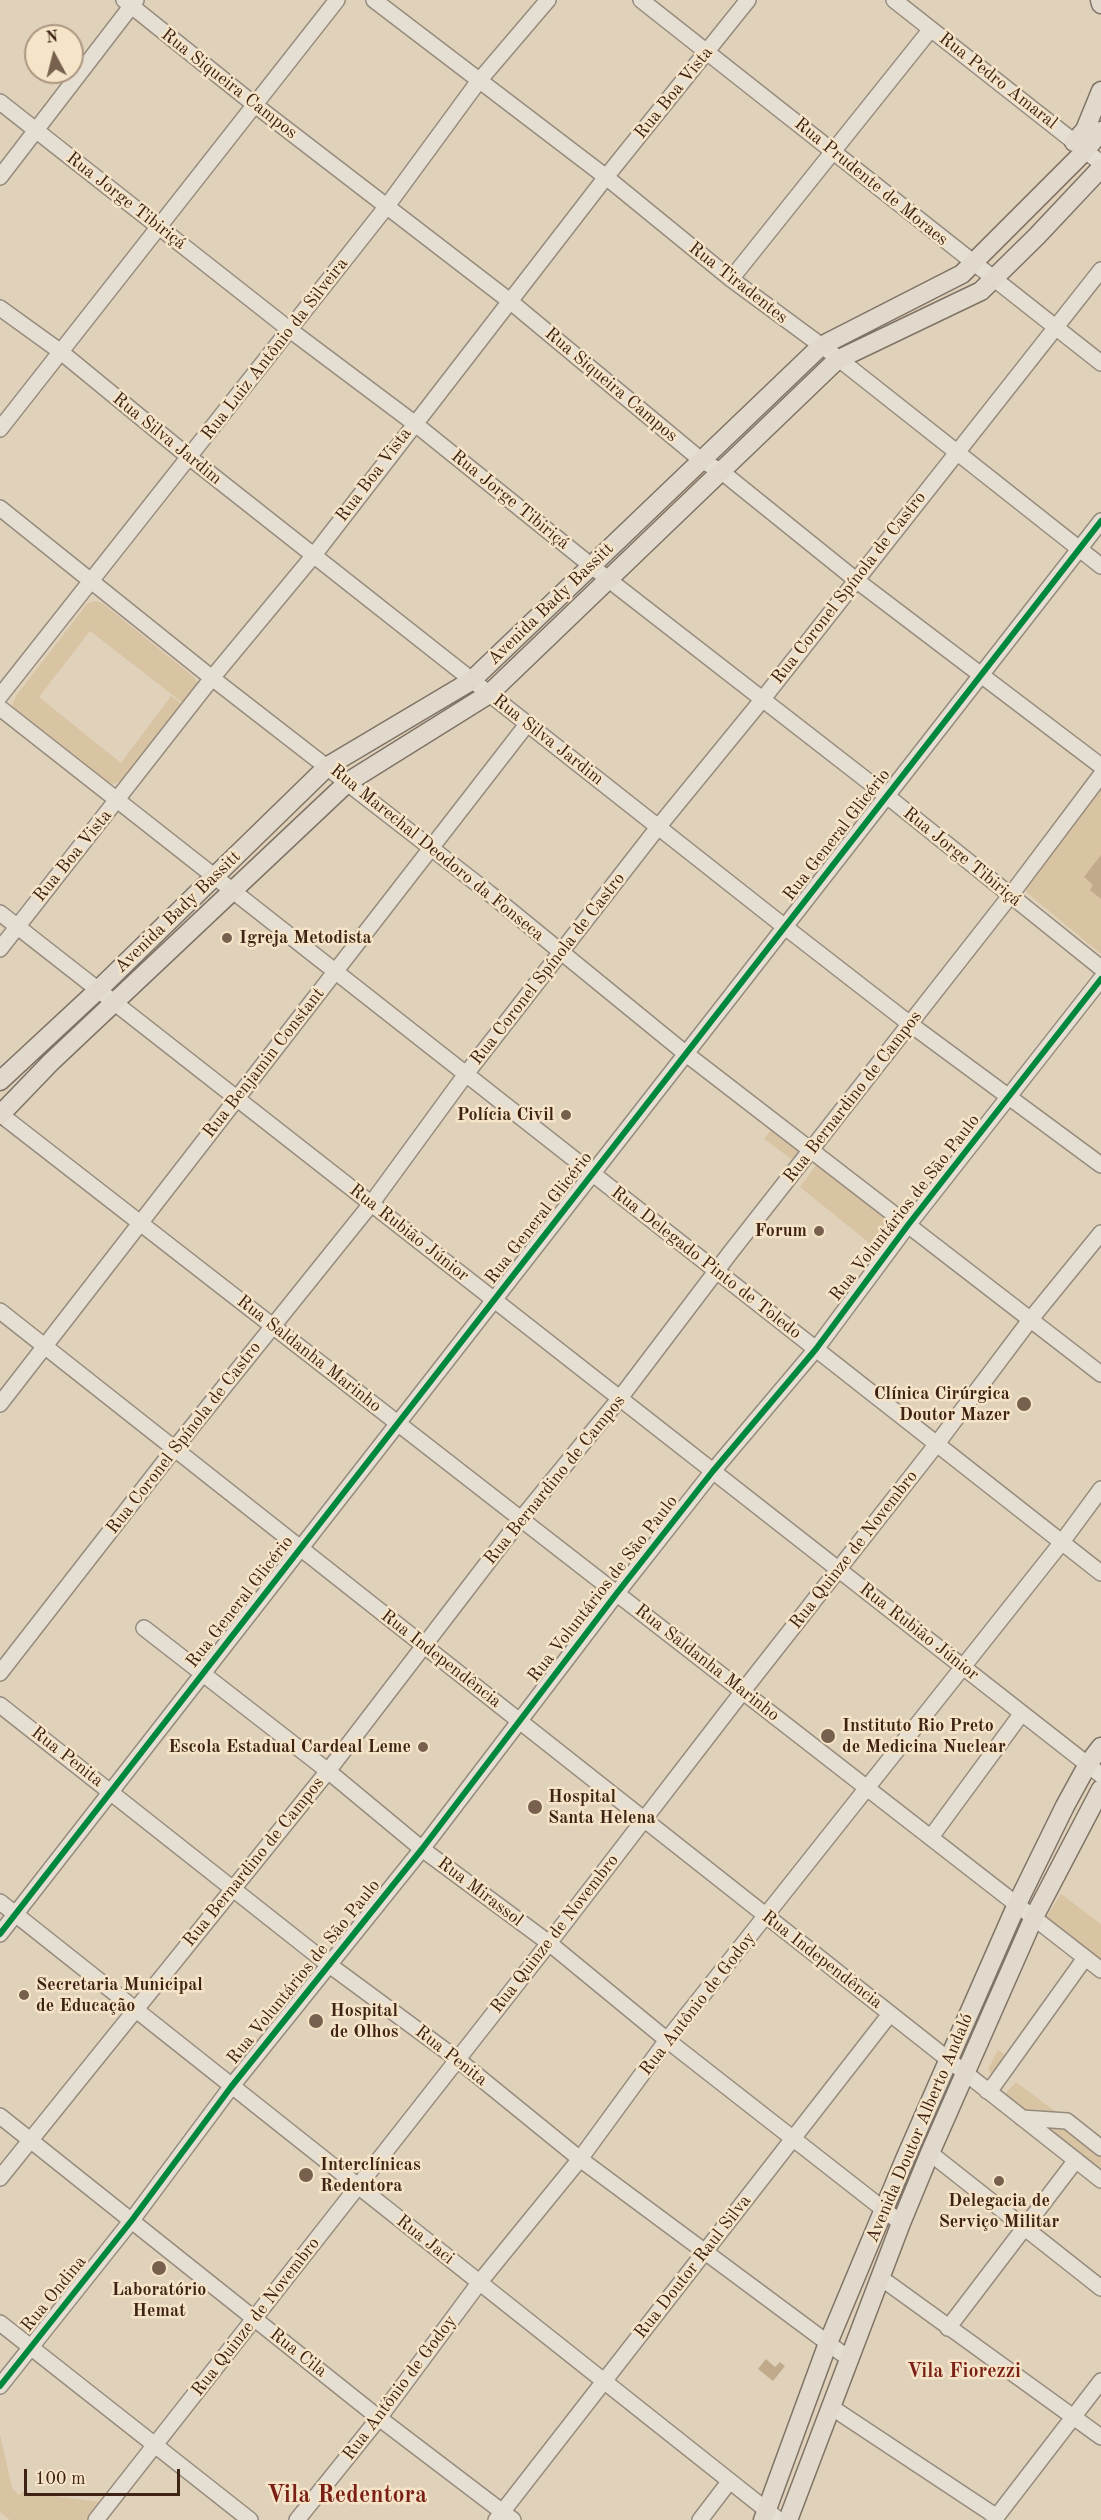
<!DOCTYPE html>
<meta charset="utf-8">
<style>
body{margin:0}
#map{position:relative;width:1101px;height:2520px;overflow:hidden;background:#e0d2ba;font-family:"Old Standard TT",serif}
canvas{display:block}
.north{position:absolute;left:24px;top:24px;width:60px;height:60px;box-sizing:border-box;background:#f5e4c8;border:2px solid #ac9680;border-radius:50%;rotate:353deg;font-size:16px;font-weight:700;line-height:24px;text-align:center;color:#3e2213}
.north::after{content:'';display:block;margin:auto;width:21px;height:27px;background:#77604d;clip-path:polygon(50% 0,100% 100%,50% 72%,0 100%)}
.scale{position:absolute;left:24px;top:2469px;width:156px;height:27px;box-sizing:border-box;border:3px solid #3e2213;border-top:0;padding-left:8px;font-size:18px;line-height:21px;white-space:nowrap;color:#3e2213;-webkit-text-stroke:4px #f5e4c8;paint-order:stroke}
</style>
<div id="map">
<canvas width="1101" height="2520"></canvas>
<div class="north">N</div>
<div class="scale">100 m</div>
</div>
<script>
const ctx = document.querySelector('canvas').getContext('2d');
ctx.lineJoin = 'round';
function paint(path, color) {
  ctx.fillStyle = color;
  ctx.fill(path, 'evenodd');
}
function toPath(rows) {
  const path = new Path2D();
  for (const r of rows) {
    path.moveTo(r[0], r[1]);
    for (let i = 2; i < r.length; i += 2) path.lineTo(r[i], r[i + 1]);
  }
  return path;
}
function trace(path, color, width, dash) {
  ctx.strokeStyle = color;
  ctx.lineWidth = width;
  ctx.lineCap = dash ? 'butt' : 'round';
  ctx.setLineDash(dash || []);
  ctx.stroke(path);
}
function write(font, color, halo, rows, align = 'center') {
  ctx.font = font + ' "Old Standard TT",serif';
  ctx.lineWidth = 5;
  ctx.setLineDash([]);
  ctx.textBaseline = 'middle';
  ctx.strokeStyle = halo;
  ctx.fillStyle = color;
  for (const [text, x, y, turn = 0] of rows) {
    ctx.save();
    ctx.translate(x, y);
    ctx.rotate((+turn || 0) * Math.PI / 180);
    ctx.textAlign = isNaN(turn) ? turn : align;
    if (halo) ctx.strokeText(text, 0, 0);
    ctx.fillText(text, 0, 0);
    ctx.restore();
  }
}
paint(toPath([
 [94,601,102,603,194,677,197,682,195,688,183,703,90,631,39,697,121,763,171,696,182,704,124,779,114,784,105,782,13,709,12,705,16,696,87,604],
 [1101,786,1101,954,1027,893,1024,887],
 [772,1129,802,1150,794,1161,764,1139],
 [819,1161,894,1219,873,1246,800,1187],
 [1061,1894,1101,1924,1101,1959,1098,1964,1044,1920],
 [998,2050,1010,2057,995,2075,991,2074,988,2069],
 [1016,2082,1064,2118,1027,2114,1003,2096],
 [1029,2121,1065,2123,1101,2150,1101,2177],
 [0,2434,12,2488,19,2495,22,2492,101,2502,86,2520,10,2520,0,2512]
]), '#d8c3a3');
paint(toPath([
 [1101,855,1101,899,1090,890,1093,885,1084,877],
 [766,2359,775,2367,780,2362,785,2366,773,2381,758,2369]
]), '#c0aa8b');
const minor = toPath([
 [124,0,255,105,511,302,701,460,722,472,856,580,1101,766],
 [374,0,606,177,731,279,830,352,1101,566],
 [641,0,1101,363],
 [894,0,1101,163],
 [0,102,290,330,414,423,609,580,887,796,1101,968],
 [0,177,136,0],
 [731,279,931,29],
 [0,308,61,352,189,457,785,927,910,1024,1101,1165],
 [0,429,337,0],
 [0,508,212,678,489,893,685,1053,1101,1374],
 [0,696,387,206,478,82,548,0],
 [0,708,1101,1573],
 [0,913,1101,1775],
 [0,949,212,678,314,555,606,177,748,0],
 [0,1114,1101,1970],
 [0,1311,1101,2180],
 [0,1404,528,723],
 [144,1628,328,1771,422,1849,549,1943,667,2040,901,2223],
 [0,1673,175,1448,371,1204,466,1074,659,826,762,700,1101,270],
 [0,1705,328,1964,457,2059,580,2159,848,2358],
 [931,1837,1022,1713],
 [0,1902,779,2520],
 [0,1934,1101,521],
 [987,2091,994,2085,1085,1958],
 [0,2116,379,2418,513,2520],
 [1022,2118,1067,2121,1101,2148],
 [930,2153,1101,2288],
 [0,2178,328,1771,521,1519,620,1398,730,1253,1010,896,1101,775],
 [881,2278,1101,2437],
 [0,2323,250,2520],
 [948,2328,1076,2160],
 [0,2386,132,2220,231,2087,422,1849,617,1593,713,1471,816,1349,908,1225,1101,979],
 [831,2407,997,2517],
 [96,2520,549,1943,743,1691,936,1445,1030,1320,1101,1233],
 [297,2520,379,2418,479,2283,580,2159,667,2040,1062,1542,1101,1489],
 [496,2520,890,2014],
 [700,2520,729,2482],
 [994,2520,1101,2381]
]);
const major = toPath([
 [1100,0,1101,4],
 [1074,142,1085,130,1101,91],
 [0,1081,98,990,328,766,471,681,821,346,962,274,1085,151,1101,131],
 [0,1115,51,1062,348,782,489,694,837,360,981,291,1037,236,1101,168],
 [763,2520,828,2343,905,2159,1017,1904,1065,1806,1088,1764,1101,1747],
 [788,2520,901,2223,930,2153,1034,1917,1101,1789]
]);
trace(minor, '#968b7c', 18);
trace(major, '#7f7366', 21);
trace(minor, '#e5ded3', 15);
trace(major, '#e1d9cb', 18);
trace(toPath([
 [0,1934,1101,521],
 [0,2386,132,2220,231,2087,422,1849,617,1593,713,1471,816,1349,908,1225,1101,979]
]), '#00873e', 6);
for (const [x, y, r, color] of [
 [227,938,6,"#77604d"],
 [566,1115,6,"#77604d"],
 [819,1231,6,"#77604d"],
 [1024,1404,8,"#77604d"],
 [828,1736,8,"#77604d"],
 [423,1747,6,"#77604d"],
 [535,1807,8,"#77604d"],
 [24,1995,6,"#77604d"],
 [316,2021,8,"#77604d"],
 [306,2175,8,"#77604d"],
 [999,2181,6,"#77604d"],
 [159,2268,8,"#77604d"]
]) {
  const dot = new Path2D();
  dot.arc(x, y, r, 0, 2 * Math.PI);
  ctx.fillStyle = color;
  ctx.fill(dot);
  trace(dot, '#f5e4c8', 2);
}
write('18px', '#3e2213', '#f5e4c8', [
 ["Rua Pedro Amaral",998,81,38],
 ["Rua Siqueira Campos",229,84,38],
 ["Rua Boa Vista",674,93,-51],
 ["Rua Prudente de Moraes",871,182,39],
 ["Rua Jorge Tibiriçá",126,201,38],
 ["Rua Tiradentes",738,283,38],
 ["Rua Luiz Antônio da Silveira",275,349,-52],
 ["Rua Siqueira Campos",611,385,40],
 ["Rua Silva Jardim",167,439,39],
 ["Rua Boa Vista",374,475,-53],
 ["Rua Jorge Tibiriçá",510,500,39],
 ["Rua Coronel Spínola de Castro",849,588,-52],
 ["Avenida Bady Bassitt",551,604,-44],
 ["Rua Silva Jardim",548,740,38],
 ["Rua General Glicério",837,835,-52],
 ["Rua Marechal Deodoro da Fonseca",437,853,39],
 ["Rua Boa Vista",73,856,-51],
 ["Rua Jorge Tibiriçá",962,857,39],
 ["Avenida Bady Bassitt",178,912,-44],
 ["Rua Coronel Spínola de Castro",548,969,-52],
 ["Rua Benjamin Constant",264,1063,-52],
 ["Rua Bernardino de Campos",853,1097,-52],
 ["Rua Voluntários de São Paulo",905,1208,-52],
 ["Rua General Glicério",539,1218,-52],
 ["Rua Rubião Júnior",409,1233,38],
 ["Rua Delegado Pinto de Toledo",706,1263,38],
 ["Rua Saldanha Marinho",309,1354,38],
 ["Rua Coronel Spínola de Castro",184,1438,-52],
 ["Rua Bernardino de Campos",555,1480,-51],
 ["Rua Quinze de Novembro",854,1550,-52],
 ["Rua Voluntários de São Paulo",603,1589,-52],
 ["Rua General Glicério",240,1602,-52],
 ["Rua Rubião Júnior",919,1632,38],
 ["Rua Independência",441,1659,38],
 ["Rua Saldanha Marinho",707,1663,38],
 ["Rua Penita",67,1757,38],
 ["Rua Bernardino de Campos",254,1862,-51],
 ["Rua Mirassol",480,1892,37],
 ["Rua Quinze de Novembro",555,1934,-52],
 ["Rua Independência",822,1960,38],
 ["Rua Voluntários de São Paulo",304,1972,-51],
 ["Rua Antônio de Godoy",698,2004,-52],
 ["Rua Penita",451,2056,38],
 ["Avenida Doutor Alberto Andaló",920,2128,-67],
 ["Rua Jaci",425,2240,38],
 ["Rua Doutor Raul Silva",693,2267,-52],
 ["Rua Ondina",54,2294,-51],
 ["Rua Quinze de Novembro",256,2317,-52],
 ["Rua Cila",298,2353,38],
 ["Rua Antônio de Godoy",400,2388,-53]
]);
write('bold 18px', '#3e2213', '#f5e4c8', [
 ["Igreja Metodista",239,938],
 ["Polícia Civil",554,1115,"right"],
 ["Forum",807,1231,"right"],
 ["Clínica Cirúrgica",1010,1394,"right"],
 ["Doutor Mazer",1010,1415,"right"],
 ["Instituto Rio Preto",842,1726],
 ["de Medicina Nuclear",842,1747],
 ["Escola Estadual Cardeal Leme",411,1747,"right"],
 ["Hospital",548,1797],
 ["Santa Helena",548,1818],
 ["Secretaria Municipal",36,1985],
 ["de Educação",36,2006],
 ["Hospital",330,2011],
 ["de Olhos",330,2032],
 ["Interclínicas",320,2165],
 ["Redentora",320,2186],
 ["Delegacia de",999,2201,"center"],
 ["Serviço Militar",999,2222,"center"],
 ["Laboratório",159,2290,"center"],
 ["Hemat",159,2311,"center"]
], 'left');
write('bold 20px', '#7a1f14', '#f5e4c8', [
 ["Vila Fiorezzi",964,2372]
]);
write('bold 24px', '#7a1f14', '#f5e4c8', [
 ["Vila Redentora",347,2496]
]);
</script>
